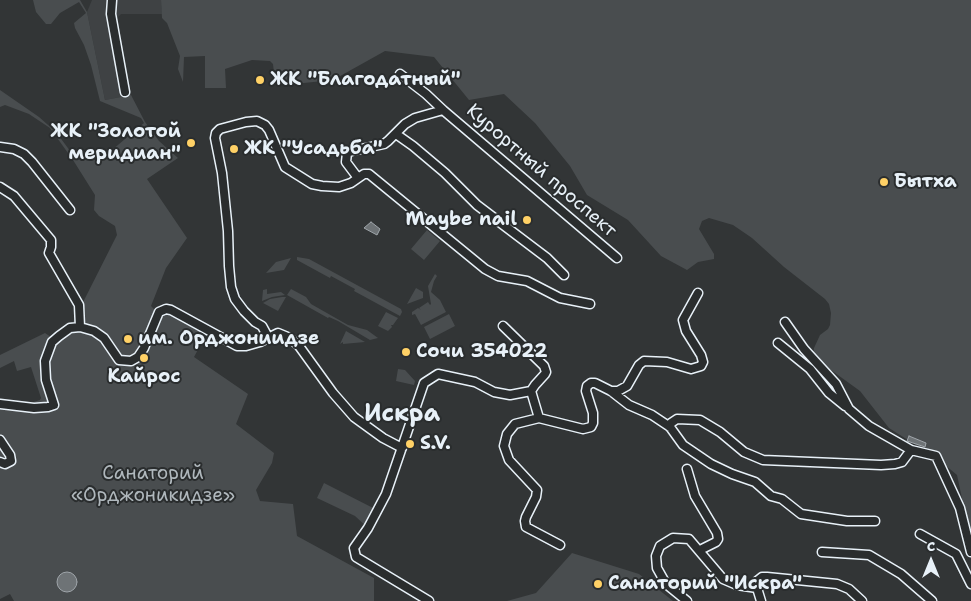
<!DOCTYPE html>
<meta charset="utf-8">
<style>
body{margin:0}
#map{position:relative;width:971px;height:601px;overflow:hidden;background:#323536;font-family:"Shantell Sans",sans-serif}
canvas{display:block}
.north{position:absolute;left:906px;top:536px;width:50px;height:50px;-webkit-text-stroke:4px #2a2d2e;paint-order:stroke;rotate:0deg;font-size:14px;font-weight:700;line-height:20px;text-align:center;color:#e8f1f8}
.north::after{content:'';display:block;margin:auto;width:18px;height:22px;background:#e8f1f8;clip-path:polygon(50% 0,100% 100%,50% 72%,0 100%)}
</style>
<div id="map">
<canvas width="971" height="601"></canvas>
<div class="north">С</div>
</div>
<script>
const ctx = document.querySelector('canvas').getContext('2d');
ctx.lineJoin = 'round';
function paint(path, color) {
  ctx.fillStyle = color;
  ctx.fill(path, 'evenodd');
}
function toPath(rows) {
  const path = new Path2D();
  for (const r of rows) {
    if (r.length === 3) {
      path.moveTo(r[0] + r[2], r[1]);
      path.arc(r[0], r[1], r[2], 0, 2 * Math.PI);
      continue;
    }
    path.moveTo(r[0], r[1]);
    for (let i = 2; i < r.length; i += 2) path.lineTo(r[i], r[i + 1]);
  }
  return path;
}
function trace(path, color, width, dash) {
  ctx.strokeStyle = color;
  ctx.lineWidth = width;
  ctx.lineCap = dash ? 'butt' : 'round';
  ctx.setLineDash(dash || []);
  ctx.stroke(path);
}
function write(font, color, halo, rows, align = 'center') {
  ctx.font = font + ' "Shantell Sans",sans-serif';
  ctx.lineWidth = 4;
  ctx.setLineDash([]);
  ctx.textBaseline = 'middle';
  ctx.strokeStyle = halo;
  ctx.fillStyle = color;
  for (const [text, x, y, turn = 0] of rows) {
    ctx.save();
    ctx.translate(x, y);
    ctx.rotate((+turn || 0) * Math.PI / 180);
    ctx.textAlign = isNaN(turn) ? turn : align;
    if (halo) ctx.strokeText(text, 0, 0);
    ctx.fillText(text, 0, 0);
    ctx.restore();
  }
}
paint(toPath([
 [92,0,161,0,162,14,121,14,117,18,131,95,105,100,87,12]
]), '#3f4244');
paint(toPath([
 [33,0,80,0,87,12,105,100,131,95,145,122,159,141,178,158,147,179,187,238,166,268,151,306,161,316,170,313,208,331,194,357,248,394,236,424,274,453,272,463,256,490,260,501,293,504,297,536,374,578,374,601,14,601,10,594,0,599,0,405,24,405,40,400,41,398,31,367,17,371,14,361,0,368,0,355,45,333,51,337,52,342,70,328,117,235,115,226,99,216,94,210,95,195,73,160,50,128,29,114,5,105,0,107,0,90,39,117,56,132,76,159,87,152,112,150,144,123,141,118,100,101,91,65,84,45,75,28,74,23,86,13,79,2,60,13,51,24,46,24,36,12],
 [161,0,971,0,971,535,969,531,957,475,938,459,889,428,860,391,813,357,814,348,820,335,828,329,830,325,831,313,829,304,825,299,784,267,752,238,733,225,709,218,702,221,699,229,714,254,714,259,698,262,687,270,661,256,628,220,587,195,570,166,535,123,504,94,469,100,434,57,385,51,333,80,284,85,275,82,273,64,270,61,252,60,225,69,226,88,205,88,205,56,184,57,183,82,178,69,180,56,167,23,162,18],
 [427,230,440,241,424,260,411,249],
 [297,257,309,259,401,309,402,312,400,316,354,291,355,289,331,276,330,278,297,260],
 [291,258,284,270,266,273,276,262],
 [435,274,437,276,434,281,431,292,440,300,446,312,421,325,415,314,412,315,412,312,418,308,421,310,419,308,428,302,430,305,431,304,428,286],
 [416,288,423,292,423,298,407,304],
 [267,289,267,294,281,292,285,295,272,297,262,301,263,290],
 [291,289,306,297,311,304,348,325,367,330,378,338,370,340,338,321,329,317,328,318,287,295],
 [282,297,286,297,278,311,263,303,270,299],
 [386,312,398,318,393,325,391,325,392,327,388,331,378,326],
 [449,314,455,326,430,339,424,327],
 [346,331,365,342,343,344,343,342,340,344],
 [398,369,405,370,415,381,414,385,396,381],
 [324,483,377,510,368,528,355,516,317,498],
 [572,553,639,574,673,601,507,601,536,593]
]), '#494d4f');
const water = toPath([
 [371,222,380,229,377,235,364,228,371,222],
 [909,436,926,443,925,447,907,441,909,436],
 [67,582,10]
]);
paint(water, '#6e7376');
trace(water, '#9fa5aa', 1);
const minor = toPath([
 [112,0,111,14,125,92],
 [400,74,426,94,443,110],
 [396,134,413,146,445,173,477,205,547,258,564,275],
 [0,147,14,149,24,154,32,162,70,210],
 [358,178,346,162,347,153,352,151,384,144,388,141,405,124,415,118,443,110,617,258],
 [0,187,14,196,51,240,51,247,49,253,79,305,80,327],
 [785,322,804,349,836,384,849,409,869,426,911,450,936,456,960,508,971,552],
 [268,337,262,326,255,322,244,311,235,299,231,287,229,266,228,231,222,173,215,138,216,133,220,129,246,122,257,121,265,125,269,130,285,167,312,184,322,186,339,187,351,183,364,174,369,174,485,269,498,276,527,281,560,298,590,304],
 [778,343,810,369,829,393,845,406],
 [531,391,539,418,583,429,591,427,593,423,593,413,586,391,587,386,591,383,595,383,611,391,629,405,652,415,670,427,683,445,711,464,732,474,755,482,771,496,782,499,801,514,847,521,875,521],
 [611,391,618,391,627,386,639,365,644,361,667,362,691,369,701,366,703,362,701,355,686,331,683,320,698,293],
 [0,404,34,408,48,407,54,405,46,380,45,361,52,342,59,336,70,328,80,327,94,331,104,338,119,360,131,361,138,357,144,348,159,312,166,309,171,310,237,346,246,346,260,342,278,333,290,338,299,346,333,393,354,417,383,438,402,448],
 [539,418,515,424,507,434,504,446,509,460,537,490,536,497,526,517,525,521,526,527,560,545],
 [670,427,671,423,677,419,700,420,720,432,744,452,763,460,881,465,895,464,902,462,911,450],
 [0,440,10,455,11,461,5,464,0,462],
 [687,469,695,496,717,533,718,539,716,542,700,550],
 [920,534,956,554,971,584],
 [822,552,869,555,901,574,932,601],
 [429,601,356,557,354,548,368,528,386,494,424,383,438,374,475,382,494,392,510,395,531,391,535,385,545,374,546,372,544,366,503,326],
 [687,601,666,584,657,568,656,556,660,546,673,538,689,539,723,579,737,585,757,588],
 [761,601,757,588,757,581,762,577,767,577,837,584,849,589,862,601]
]);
trace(minor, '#e8f1f8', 11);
trace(minor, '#2a2d2e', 8);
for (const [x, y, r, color] of [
 [260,80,5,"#ffd166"],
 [191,143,5,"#ffd166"],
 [234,149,5,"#ffd166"],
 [884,182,5,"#ffd166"],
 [527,220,5,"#ffd166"],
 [128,339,5,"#ffd166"],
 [406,352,5,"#ffd166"],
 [144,358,5,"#ffd166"],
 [410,444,5,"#ffd166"],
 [598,584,5,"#ffd166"]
]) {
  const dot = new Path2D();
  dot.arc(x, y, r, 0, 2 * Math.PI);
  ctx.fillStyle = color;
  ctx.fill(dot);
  trace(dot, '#2a2d2e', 2);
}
write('bold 19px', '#e8f1f8', '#2a2d2e', [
 ["ЖК \"Благодатный\"",270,80],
 ["ЖК \"Золотой",181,132,"right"],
 ["меридиан\"",181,154,"right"],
 ["ЖК \"Усадьба\"",244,149],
 ["Бытха",894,182],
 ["Maybe nail",517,220,"right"],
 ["им. Орджониидзе",138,339],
 ["Сочи 354022",416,352],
 ["Кайрос",144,377,"center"],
 ["S.V.",420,444],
 ["Санаторий \"Искра\"",608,584]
], 'left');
write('19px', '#e8f1f8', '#2a2d2e', [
 ["Курортный проспект",541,171,41]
]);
write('19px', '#b0b8bd', '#2a2d2e', [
 ["Санаторий",153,474],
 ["«Орджоникидзе»",153,496]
]);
write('bold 24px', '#e8f1f8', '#2a2d2e', [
 ["Искра",402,415]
]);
</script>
